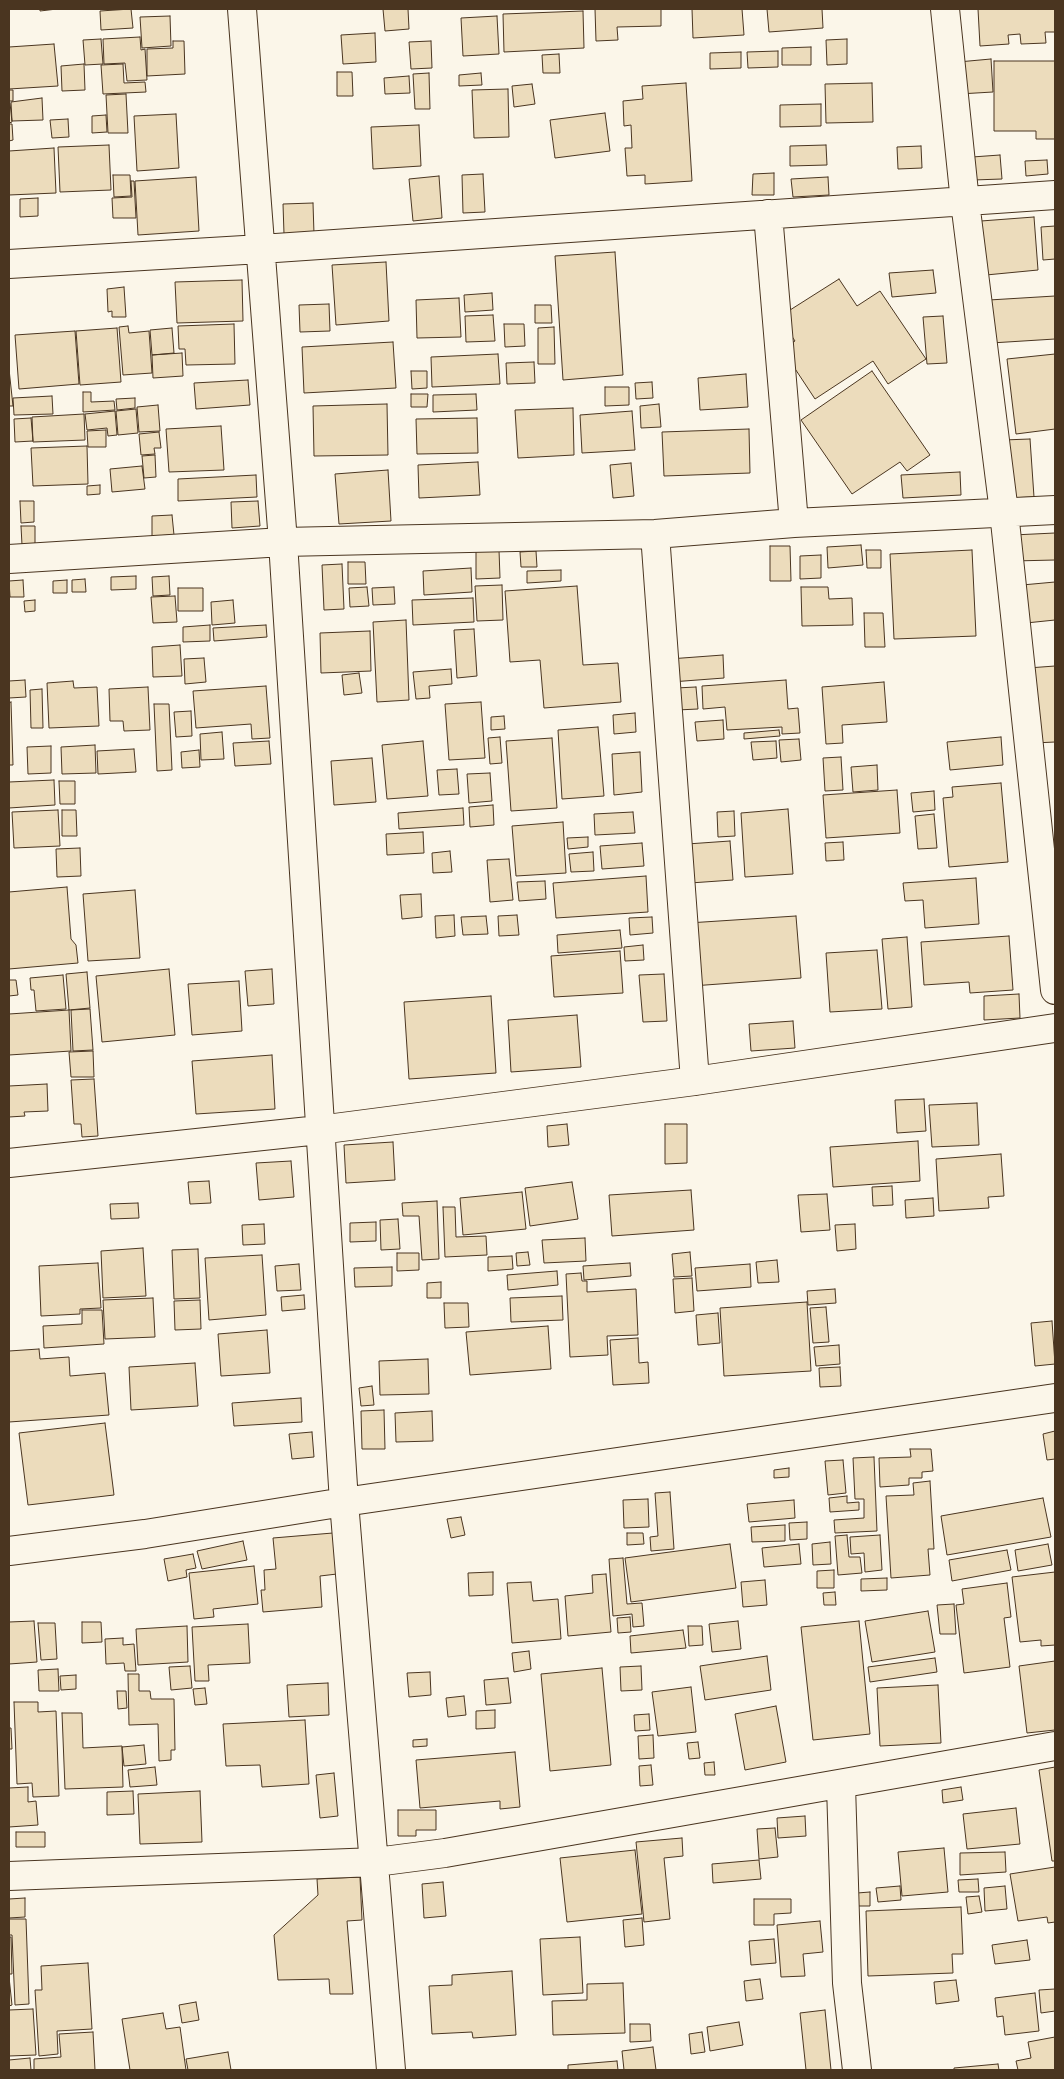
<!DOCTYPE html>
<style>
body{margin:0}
#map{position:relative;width:1064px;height:2079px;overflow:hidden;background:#fbf6e9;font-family:Overpass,sans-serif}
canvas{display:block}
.frame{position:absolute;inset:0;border:10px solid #4a3520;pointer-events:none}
</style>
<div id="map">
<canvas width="1064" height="2079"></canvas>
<div class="frame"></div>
</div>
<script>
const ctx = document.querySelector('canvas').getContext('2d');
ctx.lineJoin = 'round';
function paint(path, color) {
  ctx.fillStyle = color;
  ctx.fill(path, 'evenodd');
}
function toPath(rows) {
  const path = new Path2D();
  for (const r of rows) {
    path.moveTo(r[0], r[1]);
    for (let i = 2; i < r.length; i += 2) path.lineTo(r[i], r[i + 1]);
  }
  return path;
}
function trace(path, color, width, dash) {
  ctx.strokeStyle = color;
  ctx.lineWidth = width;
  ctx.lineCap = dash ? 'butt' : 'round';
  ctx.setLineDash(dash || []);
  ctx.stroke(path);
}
const building = toPath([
 [40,9,57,9,40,11,40,9],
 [131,9,133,28,101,30,100,11,131,9],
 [383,9,408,9,409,29,385,31,383,9],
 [595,9,661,9,661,26,617,27,618,40,596,41,595,9],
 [692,9,742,9,744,35,693,38,692,9],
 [767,9,822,9,823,28,769,32,767,9],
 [978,9,1055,9,1055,32,1045,32,1046,43,1021,44,1020,34,1008,35,1009,44,980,46,978,9],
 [583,11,584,48,504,52,503,14,583,11],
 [170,16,171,46,142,48,140,17,170,16],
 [497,16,499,54,463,56,461,18,497,16],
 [375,33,376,62,343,64,341,35,375,33],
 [140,37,141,50,145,49,147,80,127,81,125,63,104,64,103,39,140,37],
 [101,39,103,64,85,65,83,40,101,39],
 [847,39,847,64,827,65,826,40,847,39],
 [173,41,184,41,185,74,147,76,147,49,173,48,173,41],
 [431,41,432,68,411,69,409,42,431,41],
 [54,44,58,86,9,89,9,47,54,44],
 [811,47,811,65,782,65,782,48,811,47],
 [778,51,778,67,748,68,747,52,778,51],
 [741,52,741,68,710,69,710,53,741,52],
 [559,54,560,73,543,73,542,55,559,54],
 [991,59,993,92,959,94,958,62,991,59],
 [994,61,1055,61,1055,139,1036,139,1036,131,994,131,994,61],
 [84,64,85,90,62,91,61,66,84,64],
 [123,64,124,83,145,82,146,92,103,94,101,65,123,64],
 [337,72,352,72,353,96,337,96,337,72],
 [429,73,430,109,415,109,413,74,429,73],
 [481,73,482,85,459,86,459,75,481,73],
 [409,76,410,93,385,94,384,78,409,76],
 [686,83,692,181,645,184,645,175,627,176,625,148,632,148,631,125,624,126,623,101,643,99,642,86,686,83],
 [872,83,873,122,826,123,825,84,872,83],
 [532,84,535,104,514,107,512,86,532,84],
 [508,89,509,137,474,138,472,90,508,89],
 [9,90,13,90,13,101,9,101,9,90],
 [126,94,128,133,108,133,106,95,126,94],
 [42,98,43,120,12,121,11,102,42,98],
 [9,103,10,103,12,122,9,123,9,103],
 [821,104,821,126,780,127,780,105,821,104],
 [605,113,610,151,555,158,550,120,605,113],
 [176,114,179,168,137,171,134,116,176,114],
 [106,115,107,132,92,133,92,116,106,115],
 [68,119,69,137,52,138,50,120,68,119],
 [9,124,12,124,13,140,9,141,9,124],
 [419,125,421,166,373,169,371,127,419,125],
 [109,145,111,190,60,192,58,147,109,145],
 [826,145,827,165,790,166,790,146,826,145],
 [921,146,922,168,898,169,897,147,921,146],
 [54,148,56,193,9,195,9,151,54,148],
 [1000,155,1002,179,973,180,972,157,1000,155],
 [1047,160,1048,174,1026,176,1025,161,1047,160],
 [774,173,774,195,752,195,753,174,774,173],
 [483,174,485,212,463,213,462,175,483,174],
 [113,175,130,175,131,196,114,197,113,175],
 [439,176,442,218,413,221,409,179,439,176],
 [196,177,199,231,138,235,135,181,196,177],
 [828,177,829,195,793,197,791,179,828,177],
 [131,181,134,181,136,218,113,218,112,198,132,197,131,181],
 [38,198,38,216,20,217,20,199,38,198],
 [313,203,314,234,284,234,283,204,313,203],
 [1034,217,1038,270,986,275,981,221,1034,217],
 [1055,226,1055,259,1043,260,1041,227,1055,226],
 [615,252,623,375,563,380,555,256,615,252],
 [386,262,389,321,336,325,332,265,386,262],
 [933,270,936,293,892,297,889,273,933,270],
 [839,279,857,306,880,291,926,359,888,384,873,361,815,399,782,349,795,341,779,317,839,279],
 [242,280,243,321,177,323,175,282,242,280],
 [124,287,126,317,112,317,112,311,108,312,107,289,124,287],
 [492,293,493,310,465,312,464,295,492,293],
 [1055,296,1055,339,991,343,989,300,1055,296],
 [459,298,461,337,417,338,416,300,459,298],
 [329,304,330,331,300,332,299,305,329,304],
 [535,305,551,305,552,323,535,323,535,305],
 [493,315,495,341,466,342,465,316,493,315],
 [943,316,947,363,927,364,923,317,943,316],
 [234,324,235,364,186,365,185,349,179,349,178,326,234,324],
 [504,324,524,324,525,346,505,347,504,324],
 [128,326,129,333,149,331,152,373,123,375,119,327,128,326],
 [554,327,555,364,538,364,538,328,554,327],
 [117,328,121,382,80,385,76,331,117,328],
 [172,328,174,353,152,355,150,330,172,328],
 [75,331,79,384,19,389,15,335,75,331],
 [393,342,396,388,304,393,302,347,393,342],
 [182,353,183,376,153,378,152,355,182,353],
 [498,354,500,384,432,387,431,357,498,354],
 [1055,354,1055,429,1016,434,1007,359,1055,354],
 [534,362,535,383,507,384,506,363,534,362],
 [9,369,13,406,9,406,9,369],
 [411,371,427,371,427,388,412,389,411,371],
 [872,371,930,455,907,471,900,462,852,494,801,420,872,371],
 [746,374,748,407,700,410,698,378,746,374],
 [248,380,250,405,196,409,194,383,248,380],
 [652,382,653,398,636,399,635,383,652,382],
 [605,387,629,387,629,405,605,406,605,387],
 [83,392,91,392,91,402,114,401,115,410,83,412,83,392],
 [411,394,428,394,427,407,411,407,411,394],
 [476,394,477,410,433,412,433,395,476,394],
 [52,396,53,414,14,415,13,398,52,396],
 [135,398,135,408,117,410,116,399,135,398],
 [387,404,388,455,314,456,313,406,387,404],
 [659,404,661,427,641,428,640,406,659,404],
 [158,405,160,431,139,432,137,407,158,405],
 [573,408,574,455,518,458,515,410,573,408],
 [136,409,138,433,118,435,116,411,136,409],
 [115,411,117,435,108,436,107,428,87,430,85,414,115,411],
 [632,411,635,450,582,453,580,415,632,411],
 [84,414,85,440,33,442,32,417,84,414],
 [31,418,33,441,15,442,14,419,31,418],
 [477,418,478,453,417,454,416,419,477,418],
 [221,426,224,470,169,472,166,429,221,426],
 [749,429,750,473,664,476,662,432,749,429],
 [106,430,106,447,88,447,87,431,106,430],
 [159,432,161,448,154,448,155,454,141,455,139,434,159,432],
 [1030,439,1034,497,1006,498,1003,440,1030,439],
 [87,446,88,484,33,486,31,448,87,446],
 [155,455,156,477,144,478,142,456,155,455],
 [478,462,480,495,419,498,418,465,478,462],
 [631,463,634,496,613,498,610,465,631,463],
 [142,466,145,489,112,492,110,469,142,466],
 [388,470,391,521,339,524,335,474,388,470],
 [960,472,961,495,903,498,901,475,960,472],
 [256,475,257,497,178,501,178,479,256,475],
 [100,485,100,494,87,495,87,486,100,485],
 [20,501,34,501,34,522,21,523,20,501],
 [258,501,260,526,232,528,231,502,258,501],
 [172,515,174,535,152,536,152,516,172,515],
 [21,526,35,526,35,544,22,545,21,526],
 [1055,533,1055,560,1013,561,1013,535,1055,533],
 [861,545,863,565,828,568,827,547,861,545],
 [770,546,790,546,791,581,770,581,770,546],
 [476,550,499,550,500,578,476,579,476,550],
 [866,550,881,550,881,568,867,568,866,550],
 [972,550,976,636,894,639,890,554,972,550],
 [536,551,537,567,521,567,520,552,536,551],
 [821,555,821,578,800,579,800,556,821,555],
 [348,562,365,562,366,584,348,584,348,562],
 [342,564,344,609,324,610,322,565,342,564],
 [471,568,472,592,424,595,423,571,471,568],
 [561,570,561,581,527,583,527,571,561,570],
 [136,576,136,589,111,590,111,577,136,576],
 [169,576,170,595,153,596,152,577,169,576],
 [85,579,86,592,72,592,72,580,85,579],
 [23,580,24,597,10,597,9,581,23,580],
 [67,580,67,593,53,593,53,581,67,580],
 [1055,582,1055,620,1026,623,1022,585,1055,582],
 [502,585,503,620,477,621,475,586,502,585],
 [577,586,583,665,618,663,621,702,544,708,540,660,510,662,505,591,577,586],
 [367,587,369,606,350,607,349,588,367,587],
 [394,587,395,604,373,605,372,588,394,587],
 [801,587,828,587,829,599,852,598,853,625,802,626,801,587],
 [178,588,203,588,203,611,178,611,178,588],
 [175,596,177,622,153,623,151,597,175,596],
 [473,598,474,622,413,625,412,600,473,598],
 [35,600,35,611,25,612,24,601,35,600],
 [233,600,235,623,212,625,211,602,233,600],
 [864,613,883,613,885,647,865,647,864,613],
 [406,620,409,700,377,702,373,622,406,620],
 [210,625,210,641,183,642,183,627,210,625],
 [266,625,267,637,214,641,213,628,266,625],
 [474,629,477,676,457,678,454,630,474,629],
 [370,631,371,671,321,673,320,633,370,631],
 [180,645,182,676,153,677,152,647,180,645],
 [723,655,724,678,671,682,669,659,723,655],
 [204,658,206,682,185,684,184,659,204,658],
 [1055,666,1055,742,1034,743,1028,668,1055,666],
 [451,669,452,684,429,686,430,698,416,699,413,672,451,669],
 [359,673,362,693,344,695,342,675,359,673],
 [25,680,26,697,9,698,9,681,25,680],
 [786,680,788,709,798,708,800,733,782,734,782,727,727,730,725,707,703,709,702,686,786,680],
 [73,681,74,688,97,687,99,726,49,728,47,683,73,681],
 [884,682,887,722,842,725,843,743,826,744,822,687,884,682],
 [266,686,270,738,252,739,251,724,196,728,193,691,266,686],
 [148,687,150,730,124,731,123,721,110,721,109,689,148,687],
 [696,687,698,709,677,710,676,688,696,687],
 [42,689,43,728,31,728,30,690,42,689],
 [11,702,13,765,9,765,9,703,11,702],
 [481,702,485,758,449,760,445,704,481,702],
 [154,704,169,704,172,770,157,771,154,704],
 [191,711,192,736,176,737,174,712,191,711],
 [635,713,636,732,614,734,613,715,635,713],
 [504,716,505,729,491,730,491,717,504,716],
 [723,720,724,739,697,741,695,722,723,720],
 [598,727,604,796,562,799,558,730,598,727],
 [779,730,780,736,744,739,744,733,779,730],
 [222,732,224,759,201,760,200,734,222,732],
 [500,737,502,763,490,764,488,738,500,737],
 [1001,737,1003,765,950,770,947,742,1001,737],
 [552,738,557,808,511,811,506,741,552,738],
 [799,739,801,760,781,762,779,740,799,739],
 [269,741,271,764,235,766,233,743,269,741],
 [423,741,428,796,387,799,382,745,423,741],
 [776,741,777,758,753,760,751,742,776,741],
 [95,745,96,773,62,774,61,747,95,745],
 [51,746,51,773,28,774,27,747,51,746],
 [134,749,136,772,98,774,97,751,134,749],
 [199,750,200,767,182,768,181,752,199,750],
 [640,752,642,792,614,795,612,754,640,752],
 [841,757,843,790,825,791,823,758,841,757],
 [372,758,376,802,334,805,331,761,372,758],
 [877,765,878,790,853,792,851,767,877,765],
 [457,769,459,794,439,795,437,770,457,769],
 [490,773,492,801,469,803,467,774,490,773],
 [54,780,55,805,9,808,9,782,54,780],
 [59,781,75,781,75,804,60,804,59,781],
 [1001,783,1008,862,949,867,943,798,953,797,952,787,1001,783],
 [897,790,900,833,826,838,823,795,897,790],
 [934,791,935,810,913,812,911,793,934,791],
 [493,805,494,825,470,827,469,807,493,805],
 [463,808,464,825,399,829,398,813,463,808],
 [788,809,793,874,745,877,741,813,788,809],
 [58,810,60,846,14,848,12,812,58,810],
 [62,810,76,810,77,836,62,836,62,810],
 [734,811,735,836,718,837,717,812,734,811],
 [633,812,635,833,595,835,594,814,633,812],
 [934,814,937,848,918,849,915,816,934,814],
 [563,822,566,873,516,876,512,826,563,822],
 [423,832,424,853,387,855,386,834,423,832],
 [588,837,588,847,568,849,567,838,588,837],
 [730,841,733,880,690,883,687,844,730,841],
 [843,842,844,860,826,861,825,843,843,842],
 [642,843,644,866,602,869,600,846,642,843],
 [80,848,81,876,57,877,56,849,80,848],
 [450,851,452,872,433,873,432,853,450,851],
 [593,852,594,871,571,872,569,854,593,852],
 [509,859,513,900,490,902,487,860,509,859],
 [646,876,648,912,556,918,553,883,646,876],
 [976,878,979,924,925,928,923,900,905,901,903,883,976,878],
 [545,881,546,899,519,901,517,882,545,881],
 [67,887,71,939,76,945,78,963,9,969,9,892,67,887],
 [135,890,140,958,88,961,83,894,135,890],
 [421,894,422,917,402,919,400,895,421,894],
 [454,915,455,936,436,938,435,916,454,915],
 [517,915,519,935,499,936,498,916,517,915],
 [486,916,488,934,463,935,461,917,486,916],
 [796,916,801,978,692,986,688,923,796,916],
 [652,917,653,933,630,935,629,918,652,917],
 [620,930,622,948,558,953,557,935,620,930],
 [1009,936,1013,990,970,993,969,982,924,985,921,942,1009,936],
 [907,937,912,1007,888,1009,882,939,907,937],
 [643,945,644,960,625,961,624,947,643,945],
 [877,950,882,1009,830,1012,826,953,877,950],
 [620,951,623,993,554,997,551,956,620,951],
 [169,969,175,1035,102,1042,96,976,169,969],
 [272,969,274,1004,248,1006,245,971,272,969],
 [87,972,90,1008,69,1010,66,974,87,972],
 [664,974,667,1021,643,1022,639,975,664,974],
 [63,975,66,1009,36,1011,34,990,31,990,30,978,63,975],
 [9,980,16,980,18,995,9,996,9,980],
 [239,981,242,1031,192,1035,188,984,239,981],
 [1019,994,1020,1018,984,1020,984,996,1019,994],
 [491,996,496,1073,409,1079,404,1002,491,996],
 [90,1009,93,1050,73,1051,71,1010,90,1009],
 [69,1010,71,1051,9,1055,9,1014,69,1010],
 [577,1015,581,1067,511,1072,508,1020,577,1015],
 [793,1021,795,1048,751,1051,749,1024,793,1021],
 [93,1051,94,1077,71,1077,69,1052,93,1051],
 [272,1055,275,1109,196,1114,192,1061,272,1055],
 [94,1079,98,1136,82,1137,81,1124,74,1124,71,1080,94,1079],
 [47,1084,48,1111,24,1112,25,1116,9,1117,9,1086,47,1084],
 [924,1099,926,1131,897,1133,895,1100,924,1099],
 [977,1103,979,1145,932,1147,929,1105,977,1103],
 [567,1124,569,1145,548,1147,547,1126,567,1124],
 [665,1124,687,1124,687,1163,665,1164,665,1124],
 [918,1141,920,1181,833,1187,830,1147,918,1141],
 [393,1142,395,1180,346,1183,344,1145,393,1142],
 [1001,1154,1004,1196,988,1197,989,1208,939,1211,936,1159,1001,1154],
 [291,1161,294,1197,259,1200,256,1163,291,1161],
 [209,1181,211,1203,190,1204,188,1182,209,1181],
 [572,1182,578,1219,530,1226,525,1188,572,1182],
 [892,1186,893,1205,873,1206,872,1187,892,1186],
 [691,1190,694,1230,612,1236,609,1195,691,1190],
 [522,1192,526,1229,463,1235,460,1198,522,1192],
 [827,1194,830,1230,801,1232,798,1195,827,1194],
 [933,1198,934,1216,906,1218,905,1200,933,1198],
 [437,1201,439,1259,422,1260,419,1216,403,1216,402,1203,437,1201],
 [138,1203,139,1218,111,1219,110,1204,138,1203],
 [443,1207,455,1207,456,1237,486,1236,487,1255,445,1257,443,1207],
 [398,1219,400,1249,381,1250,380,1220,398,1219],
 [376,1222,376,1241,350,1242,350,1223,376,1222],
 [264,1224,265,1244,243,1245,242,1225,264,1224],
 [855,1224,856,1249,837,1251,835,1225,855,1224],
 [585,1238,586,1261,544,1263,542,1240,585,1238],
 [143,1248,146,1296,103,1298,101,1251,143,1248],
 [198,1249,200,1298,174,1299,172,1250,198,1249],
 [528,1252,530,1265,517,1266,516,1253,528,1252],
 [690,1252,692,1276,674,1277,672,1254,690,1252],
 [397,1253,419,1253,419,1270,397,1271,397,1253],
 [262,1255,266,1315,209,1320,205,1258,262,1255],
 [512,1256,513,1269,488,1271,488,1257,512,1256],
 [777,1260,779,1282,758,1283,756,1262,777,1260],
 [98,1263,101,1308,80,1309,80,1314,41,1316,39,1266,98,1263],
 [630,1263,631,1276,584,1280,583,1266,630,1263],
 [299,1264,301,1290,277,1291,275,1266,299,1264],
 [750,1264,751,1287,697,1291,695,1268,750,1264],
 [392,1267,392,1286,355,1287,354,1268,392,1267],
 [557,1271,558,1285,508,1290,507,1275,557,1271],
 [581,1273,582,1281,587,1281,587,1292,636,1289,638,1335,607,1336,608,1355,570,1357,566,1274,581,1273],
 [692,1278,694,1311,675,1313,673,1279,692,1278],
 [441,1282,441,1298,427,1298,427,1283,441,1282],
 [835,1289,836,1303,808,1305,807,1291,835,1289],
 [304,1295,305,1309,282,1311,281,1297,304,1295],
 [562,1296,563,1320,511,1322,510,1298,562,1296],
 [153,1298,155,1337,105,1339,103,1300,153,1298],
 [200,1300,201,1329,175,1330,174,1301,200,1300],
 [807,1302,811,1371,724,1376,720,1308,807,1302],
 [444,1303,468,1303,469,1327,445,1328,444,1303],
 [826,1307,829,1342,813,1343,810,1308,826,1307],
 [82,1310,102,1310,104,1344,44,1348,43,1326,82,1324,82,1310],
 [718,1313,720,1343,698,1345,696,1315,718,1313],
 [1052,1321,1055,1364,1035,1366,1031,1323,1052,1321],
 [548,1326,551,1369,470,1375,466,1332,548,1326],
 [267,1330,270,1373,221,1376,218,1334,267,1330],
 [638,1338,639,1363,648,1362,649,1383,613,1385,610,1340,638,1338],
 [839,1345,840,1364,816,1366,814,1347,839,1345],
 [39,1349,40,1359,69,1357,70,1376,105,1373,109,1415,9,1422,9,1351,39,1349],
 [428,1359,429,1394,380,1395,379,1361,428,1359],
 [195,1363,198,1406,131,1410,129,1367,195,1363],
 [840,1367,841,1386,820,1387,819,1368,840,1367],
 [372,1386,374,1405,361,1406,359,1388,372,1386],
 [301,1398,302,1422,234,1426,232,1403,301,1398],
 [384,1410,385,1449,362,1449,361,1411,384,1410],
 [432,1411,433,1441,396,1442,395,1413,432,1411],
 [105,1423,114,1495,28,1505,19,1433,105,1423],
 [1055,1431,1055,1459,1047,1460,1043,1434,1055,1431],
 [312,1432,314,1457,292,1459,289,1434,312,1432],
 [910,1449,931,1449,933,1471,922,1472,922,1478,909,1478,909,1485,880,1487,879,1458,911,1457,910,1449],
 [874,1457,877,1531,835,1533,834,1520,864,1518,864,1499,855,1499,853,1458,874,1457],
 [843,1460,846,1493,828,1495,825,1461,843,1460],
 [789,1468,789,1477,774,1478,774,1470,789,1468],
 [930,1481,934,1549,928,1549,930,1575,891,1578,886,1496,914,1495,913,1483,930,1481],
 [670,1492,674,1549,651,1551,650,1537,658,1536,655,1493,670,1492],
 [847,1496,847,1503,859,1502,859,1510,830,1512,829,1498,847,1496],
 [1043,1498,1051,1537,947,1555,941,1516,1043,1498],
 [648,1499,649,1527,624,1528,623,1500,648,1499],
 [794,1500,795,1518,749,1522,747,1504,794,1500],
 [461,1517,465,1535,451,1538,447,1519,461,1517],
 [807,1522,807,1539,790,1540,789,1523,807,1522],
 [785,1525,785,1541,752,1542,751,1527,785,1525],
 [333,1533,337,1574,320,1576,322,1607,263,1612,261,1590,265,1590,264,1570,276,1569,273,1538,333,1533],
 [627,1533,643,1533,644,1544,627,1545,627,1533],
 [847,1535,849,1557,860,1557,862,1573,838,1575,835,1536,847,1535],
 [880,1535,882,1570,865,1572,864,1553,851,1554,850,1537,880,1535],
 [243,1541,247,1560,202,1569,197,1551,243,1541],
 [830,1542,831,1564,813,1565,812,1544,830,1542],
 [730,1544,736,1588,631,1602,625,1558,730,1544],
 [799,1544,801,1564,764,1567,762,1548,799,1544],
 [1048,1544,1052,1565,1018,1571,1015,1550,1048,1544],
 [1007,1550,1011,1570,952,1581,949,1560,1007,1550],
 [193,1554,196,1568,186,1570,187,1577,168,1581,164,1559,193,1554],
 [623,1558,627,1604,642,1603,644,1626,633,1627,632,1614,613,1616,609,1559,623,1558],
 [254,1566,258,1604,213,1609,214,1617,194,1619,189,1573,254,1566],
 [834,1570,834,1588,817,1588,817,1571,834,1570],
 [493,1572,493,1595,469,1596,468,1573,493,1572],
 [1055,1572,1055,1645,1041,1646,1041,1640,1020,1642,1012,1577,1055,1572],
 [606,1574,611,1632,568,1636,565,1596,593,1593,592,1575,606,1574],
 [887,1578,887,1590,861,1591,861,1579,887,1578],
 [765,1580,767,1605,743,1607,741,1582,765,1580],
 [531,1582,533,1601,558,1599,561,1639,512,1643,507,1583,531,1582],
 [1007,1583,1011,1617,1004,1618,1010,1667,964,1673,956,1605,964,1604,962,1589,1007,1583],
 [835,1592,836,1605,824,1605,823,1593,835,1592],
 [954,1604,956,1634,940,1634,937,1605,954,1604],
 [928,1611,935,1652,872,1662,865,1621,928,1611],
 [630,1617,631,1632,618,1633,617,1618,630,1617],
 [34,1621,37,1662,9,1664,9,1622,34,1621],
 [738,1621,741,1649,712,1652,709,1624,738,1621],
 [859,1621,870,1734,813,1740,801,1627,859,1621],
 [82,1622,101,1622,102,1642,82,1643,82,1622],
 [38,1623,55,1623,57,1659,41,1660,38,1623],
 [248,1624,250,1663,208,1665,209,1681,195,1681,192,1627,248,1624],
 [187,1626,188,1662,138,1665,136,1629,187,1626],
 [688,1626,702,1626,703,1645,689,1646,688,1626],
 [683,1630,686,1648,631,1653,630,1636,683,1630],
 [123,1638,123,1645,134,1644,136,1671,125,1671,124,1663,106,1664,105,1639,123,1638],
 [529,1651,531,1669,514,1672,512,1653,529,1651],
 [767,1656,771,1690,705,1700,700,1666,767,1656],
 [935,1658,937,1672,870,1682,868,1667,935,1658],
 [1055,1661,1055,1730,1027,1733,1019,1666,1055,1661],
 [190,1666,192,1688,171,1690,169,1667,190,1666],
 [641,1666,642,1690,621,1691,620,1667,641,1666],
 [602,1668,611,1765,550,1771,541,1674,602,1668],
 [58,1669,59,1691,39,1691,38,1670,58,1669],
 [430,1672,431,1695,409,1697,407,1673,430,1672],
 [128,1674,139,1674,139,1691,150,1691,151,1699,174,1699,175,1750,171,1750,171,1760,159,1761,158,1724,129,1725,128,1674],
 [76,1675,76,1689,61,1690,60,1676,76,1675],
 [508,1678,511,1703,486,1705,484,1680,508,1678],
 [328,1683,329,1715,289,1717,287,1685,328,1683],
 [938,1685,941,1743,880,1746,877,1688,938,1685],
 [691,1687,696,1732,658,1736,652,1692,691,1687],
 [205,1688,207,1704,195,1705,193,1689,205,1688],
 [117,1691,126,1691,127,1708,118,1709,117,1691],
 [464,1696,466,1715,448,1717,446,1698,464,1696],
 [14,1702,38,1702,38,1712,56,1711,59,1796,33,1797,32,1783,17,1784,14,1702],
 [776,1706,786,1762,745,1770,735,1714,776,1706],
 [495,1710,495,1728,476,1729,476,1711,495,1710],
 [62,1713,82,1713,83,1748,122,1746,123,1787,65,1789,62,1713],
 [649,1714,650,1730,635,1731,634,1715,649,1714],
 [305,1720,309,1784,262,1787,260,1765,226,1766,223,1724,305,1720],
 [9,1728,11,1728,12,1749,9,1749,9,1728],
 [653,1735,654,1758,639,1759,638,1736,653,1735],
 [427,1739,427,1746,413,1747,413,1740,427,1739],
 [698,1742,700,1758,689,1759,687,1743,698,1742],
 [144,1745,146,1764,124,1766,122,1747,144,1745],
 [515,1752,520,1807,500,1809,500,1801,420,1808,416,1760,515,1752],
 [714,1762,715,1775,705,1775,704,1763,714,1762],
 [651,1765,653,1785,640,1786,639,1766,651,1765],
 [155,1767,157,1785,130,1787,128,1770,155,1767],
 [1055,1767,1055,1861,1052,1861,1039,1770,1055,1767],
 [334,1773,338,1816,320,1818,316,1775,334,1773],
 [28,1787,28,1802,36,1801,38,1825,9,1827,9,1788,28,1787],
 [961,1787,963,1800,943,1803,942,1790,961,1787],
 [133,1791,134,1814,107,1815,107,1792,133,1791],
 [200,1791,202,1842,140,1844,138,1794,200,1791],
 [1016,1808,1020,1844,967,1849,963,1814,1016,1808],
 [398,1810,436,1810,436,1830,416,1830,416,1836,398,1836,398,1810],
 [805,1816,806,1836,778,1838,777,1818,805,1816],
 [775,1828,778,1857,759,1859,757,1829,775,1828],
 [16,1832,45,1832,45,1847,16,1847,16,1832],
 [682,1838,683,1856,664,1858,670,1919,644,1922,636,1842,682,1838],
 [944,1848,948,1892,902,1896,898,1852,944,1848],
 [635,1850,642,1914,567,1922,560,1858,635,1850],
 [1005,1852,1006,1872,960,1875,960,1853,1005,1852],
 [759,1860,761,1879,713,1883,712,1864,759,1860],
 [1055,1867,1055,1922,1048,1923,1047,1917,1018,1921,1010,1874,1055,1867],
 [360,1877,362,1920,347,1921,353,1994,330,1994,329,1979,278,1980,274,1935,318,1895,317,1879,360,1877],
 [978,1879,979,1892,959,1892,958,1880,978,1879],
 [443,1882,446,1916,424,1918,422,1884,443,1882],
 [900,1886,901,1900,878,1902,876,1888,900,1886],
 [1005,1886,1007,1909,985,1911,984,1888,1005,1886],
 [870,1892,870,1906,857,1906,857,1893,870,1892],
 [979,1896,982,1912,968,1914,966,1897,979,1896],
 [25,1898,25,1917,9,1918,9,1899,25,1898],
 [754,1899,791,1899,791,1913,774,1914,774,1925,754,1925,754,1899],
 [961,1907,963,1954,952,1954,953,1973,868,1976,866,1911,961,1907],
 [642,1918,644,1945,625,1947,623,1920,642,1918],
 [9,1919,26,1919,29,2004,15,2005,12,1935,9,1935,9,1919],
 [820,1921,823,1952,803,1954,805,1976,781,1977,777,1925,820,1921],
 [9,1937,11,1937,12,1974,9,1974,9,1937],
 [580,1937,583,1993,543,1995,540,1939,580,1937],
 [774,1939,776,1963,751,1965,749,1941,774,1939],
 [1027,1940,1030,1960,995,1964,992,1945,1027,1940],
 [88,1963,92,2029,57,2031,58,2054,39,2056,35,1990,42,1990,41,1966,88,1963],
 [512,1971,516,2035,473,2038,472,2032,432,2034,429,1986,452,1985,452,1975,512,1971],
 [9,1977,12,2005,9,2006,9,1977],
 [760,1979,763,1999,746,2001,744,1981,760,1979],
 [956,1980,959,2001,936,2004,934,1982,956,1980],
 [623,1983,625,2033,553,2035,552,2001,587,2000,587,1984,623,1983],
 [1055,1989,1055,2011,1041,2013,1039,1990,1055,1989],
 [1035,1993,1039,2031,1005,2035,1003,2016,997,2017,995,1998,1035,1993],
 [196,2002,199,2020,182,2023,179,2005,196,2002],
 [33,2009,36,2055,9,2056,9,2010,33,2009],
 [825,2010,831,2070,806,2070,800,2013,825,2010],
 [163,2013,166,2029,180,2027,186,2070,130,2070,122,2019,163,2013],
 [739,2022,743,2045,710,2051,707,2027,739,2022],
 [630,2024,650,2024,651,2041,630,2042,630,2024],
 [93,2032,95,2070,34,2070,34,2059,61,2057,59,2034,93,2032],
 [702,2032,705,2052,691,2054,689,2034,702,2032],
 [1055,2037,1055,2070,1018,2070,1016,2061,1031,2058,1028,2042,1055,2037],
 [653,2047,656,2070,624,2070,622,2051,653,2047],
 [228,2052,231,2070,188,2070,186,2059,228,2052],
 [30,2058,31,2070,9,2070,9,2060,30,2058],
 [617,2061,618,2070,568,2070,568,2065,617,2061],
 [998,2064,999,2070,954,2070,954,2068,998,2064]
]);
paint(building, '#ecdcbc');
trace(building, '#4a3520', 1);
const minor = toPath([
 [242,9,283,542,344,1502,391,2070],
 [945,9,965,202,1004,512,1055,990],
 [768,214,794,523],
 [9,264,261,249,1055,195],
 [655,534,695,1081],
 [9,559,283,542,655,534,794,523,1055,510],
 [9,1163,319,1130,695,1081,1055,1028],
 [9,1551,145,1534,344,1502,1055,1398],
 [841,1785,847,1983,857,2070],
 [9,1876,376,1862,445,1853,1055,1746]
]);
trace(minor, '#4a3520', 30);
trace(minor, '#fbf6e9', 28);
</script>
